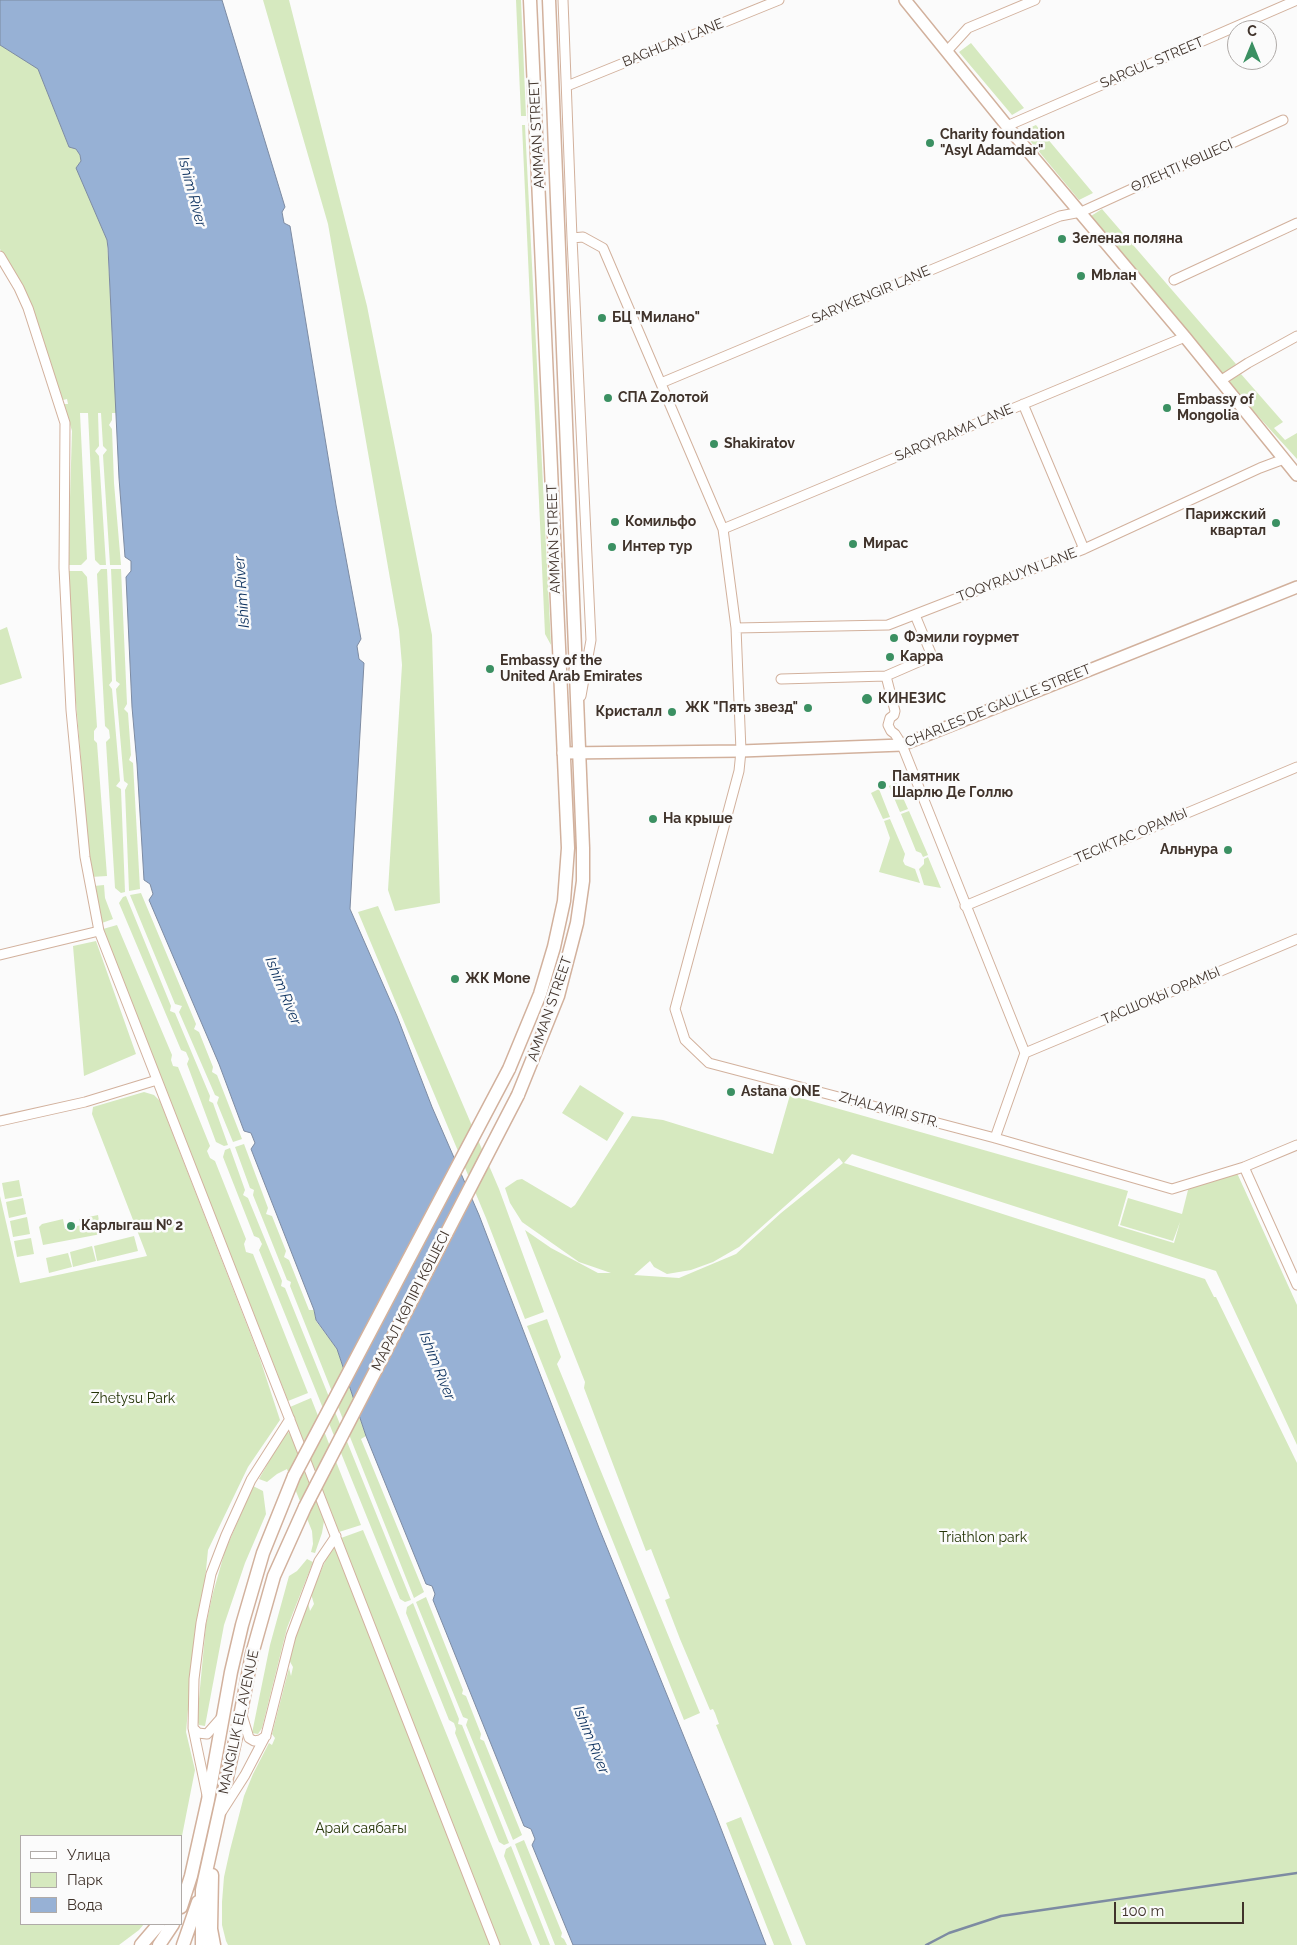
<!DOCTYPE html>
<meta charset="utf-8">
<style>
body{margin:0}
#map{position:relative;width:1297px;height:1945px;overflow:hidden;background:#fbfbfb;font-family:Raleway,sans-serif}
canvas{display:block}
.legend{position:absolute;left:20px;top:1835px;width:162px;height:90px;box-sizing:border-box;background:#fbfbfb;border:1px solid #b0aba8;margin:0;padding:6px 9px;list-style:none;font-size:15px;color:#40332b}
.legend li{display:flex;align-items:center;gap:10px;height:25px}
.legend b{width:25px;border:1px solid #b0aba8}
.north{position:absolute;left:1227px;top:20px;width:50px;height:50px;box-sizing:border-box;background:#fbfbfb;border:1px solid #b0aba8;border-radius:50%;rotate:0deg;font-size:14px;font-weight:700;line-height:20px;text-align:center;color:#40332b}
.north::after{content:'';display:block;margin:auto;width:18px;height:22px;background:#3b9062;clip-path:polygon(50% 0,100% 100%,50% 72%,0 100%)}
.scale{position:absolute;left:1114px;top:1902px;width:130px;height:22px;box-sizing:border-box;border:2px solid #40332b;border-top:0;padding-left:6px;font-size:15px;line-height:18px;white-space:nowrap;color:#40332b;-webkit-text-stroke:4px #fbfbfb;paint-order:stroke}
</style>
<div id="map">
<canvas width="1297" height="1945"></canvas>
<ul class="legend">
<li><b style="height:6px;background:#fff"></b>Улица</li>
<li><b style="height:14px;background:#d6e9bf"></b>Парк</li>
<li><b style="height:14px;background:#97b1d5"></b>Вода</li>
</ul>
<div class="north">С</div>
<div class="scale">100 m</div>
</div>
<script>
const ctx = document.querySelector('canvas').getContext('2d');
ctx.lineJoin = 'round';
function paint(path, color) {
  ctx.fillStyle = color;
  ctx.fill(path, 'evenodd');
}
function toPath(rows) {
  const path = new Path2D();
  for (const r of rows) {
    path.moveTo(r[0], r[1]);
    for (let i = 2; i < r.length; i += 2) path.lineTo(r[i], r[i + 1]);
  }
  return path;
}
function trace(path, color, width, dash) {
  ctx.strokeStyle = color;
  ctx.lineWidth = width;
  ctx.lineCap = dash ? 'butt' : 'round';
  ctx.setLineDash(dash || []);
  ctx.stroke(path);
}
function write(font, color, halo, rows, align = 'center') {
  ctx.font = font + ' Raleway,sans-serif';
  ctx.lineWidth = 5;
  ctx.setLineDash([]);
  ctx.textBaseline = 'middle';
  ctx.strokeStyle = halo;
  ctx.fillStyle = color;
  for (const [text, x, y, turn = 0] of rows) {
    ctx.save();
    ctx.translate(x, y);
    ctx.rotate((+turn || 0) * Math.PI / 180);
    ctx.textAlign = isNaN(turn) ? turn : align;
    if (halo) ctx.strokeText(text, 0, 0);
    ctx.fillText(text, 0, 0);
    ctx.restore();
  }
}
paint(toPath([
 [263,0,289,0,367,306,432,635,440,903,395,911,388,890,402,665,399,630,328,224],
 [516,0,521,0,526,116,521,116],
 [971,43,1024,108,1012,115,959,52],
 [0,45,38,68,69,147,76,149,80,155,81,161,77,168,107,240,117,413,112,413,112,420,109,425,112,429,114,483,121,565,110,565,103,455,107,450,103,446,101,413,98,413,99,446,95,451,99,456,106,565,100,565,95,560,88,413,80,413,87,559,81,565,68,565,72,431,64,404,68,404,67,399,63,400,27,297,0,249],
 [522,125,525,125,551,645,545,634],
 [1036,125,1093,193,1079,200,1022,131],
 [1102,209,1236,364,1222,375,1091,216],
 [1241,374,1283,422,1274,428,1285,440,1297,433,1297,459,1227,382],
 [101,569,107,569,112,681,109,685,112,689,120,781,116,786,121,789,125,892,121,893,115,888,106,742,110,738,109,730,105,726,97,574],
 [111,569,121,569,127,704,124,709,128,713,131,755,129,760,133,763,140,889,129,891,125,790,128,784,124,781,116,689,120,684,116,681],
 [68,571,82,571,87,577,97,727,94,731,94,740,97,743,107,876,91,877,70,633],
 [7,627,22,678,0,685,0,630],
 [896,782,908,809,900,812,889,786],
 [879,789,890,817,883,819,871,793],
 [909,811,928,855,923,857,921,853,916,851,901,814],
 [890,819,905,854,903,861,905,865,915,869,920,883,879,872,890,838,884,821],
 [928,857,941,888,924,885,919,869,924,864,924,859],
 [104,885,105,898,113,919,102,923,94,886],
 [141,893,196,1024,194,1029,199,1032,213,1067,212,1072,217,1075,242,1139,233,1142,217,1103,219,1097,215,1095,179,1012,182,1006,175,1004,130,895],
 [126,896,171,1006,170,1011,175,1013,210,1096,209,1101,213,1103,228,1145,224,1146,216,1142,187,1064,189,1059,186,1052,181,1050,119,903,123,897],
 [378,906,499,1189,544,1312,525,1319,486,1218,358,912],
 [117,925,172,1055,171,1060,173,1066,178,1067,210,1146,207,1151,210,1158,215,1161,246,1239,244,1244,246,1252,253,1254,308,1393,288,1401,103,929],
 [96,941,136,1054,84,1076,73,946],
 [580,1085,624,1113,607,1141,562,1113],
 [144,1092,154,1095,160,1101,259,1356,280,1420,248,1467,208,1550,205,1580,195,1630,186,1732,195,1770,181,1841,181,1836,21,1836,21,1924,144,1924,139,1930,119,1945,0,1945,0,1196,20,1283,147,1256,92,1114,93,1107],
 [790,1095,1128,1191,1118,1226,1174,1243,1180,1222,1173,1241,1120,1225,1128,1198,1182,1214,1189,1186,1237,1173,1297,1305,1297,1445,1216,1271,852,1154,844,1163,1205,1279,1214,1297,1216,1297,1297,1463,1297,1945,806,1945,716,1725,719,1724,715,1713,713,1709,710,1710,680,1639,665,1600,670,1598,651,1549,646,1551,584,1388,585,1382,525,1230,551,1248,598,1273,611,1273,579,1262,522,1222,510,1203,505,1188,517,1180,522,1179,571,1208,575,1205,632,1116,663,1120,773,1154],
 [839,1158,843,1163,781,1213,736,1254,679,1278,634,1275,650,1261,654,1267,667,1274,691,1270,713,1262,739,1247],
 [244,1144,268,1208,266,1214,272,1216,286,1251,284,1257,289,1260,309,1310,314,1310,316,1321,337,1349,366,1436,361,1439,424,1592,414,1598,290,1286,291,1282,287,1280,253,1195,254,1190,250,1188,235,1147],
 [230,1148,245,1190,243,1195,248,1198,282,1281,281,1286,285,1288,411,1600,405,1602,400,1599,259,1250,262,1244,259,1238,254,1236,223,1157,225,1150],
 [19,1180,22,1196,5,1199,2,1183],
 [23,1198,26,1214,9,1218,6,1202],
 [98,1215,101,1234,43,1245,39,1227,42,1224,63,1219,65,1229,81,1225,79,1219],
 [27,1217,30,1234,13,1237,10,1221],
 [134,1236,138,1251,97,1261,94,1246],
 [31,1238,34,1254,17,1257,14,1241],
 [92,1246,96,1261,73,1267,70,1252],
 [68,1253,72,1267,49,1273,46,1258],
 [547,1319,561,1357,557,1364,700,1713,684,1720,527,1326],
 [311,1398,361,1525,339,1532,290,1407],
 [288,1432,292,1436,324,1521,322,1533,315,1553,311,1552,313,1544,312,1531,287,1469,277,1474,267,1482,259,1479,285,1433],
 [253,1486,263,1491,266,1514,245,1563,224,1625,205,1726,199,1725,197,1720,206,1624,213,1593,225,1551],
 [363,1530,399,1617,532,1945,228,1945,226,1941,222,1925,222,1902,224,1877,230,1850,244,1796,253,1774,269,1743,272,1745,275,1738,272,1734,289,1668,291,1676,293,1667,289,1660,295,1639,308,1603,310,1611,314,1604,311,1594,330,1550,335,1548,336,1550,341,1538],
 [307,1559,313,1562,287,1628,262,1728,258,1734,252,1733,270,1645,289,1576,297,1571],
 [426,1597,463,1690,462,1694,466,1696,481,1734,480,1739,484,1741,522,1835,513,1840,466,1725,468,1719,463,1717,416,1602],
 [413,1603,459,1719,458,1724,462,1725,509,1843,504,1845,499,1842,455,1733,456,1729,454,1723,449,1720,406,1613,407,1607],
 [741,1817,792,1945,774,1945,726,1823],
 [524,1840,562,1933,561,1937,564,1939,567,1945,555,1945,515,1844],
 [511,1846,550,1945,540,1945,504,1856,506,1849]
]), '#d6e9bf');
const water = toPath([
 [0,0,222,0,285,207,282,212,284,223,290,226,336,505,361,639,357,646,359,659,364,663,350,909,397,1016,432,1107,479,1215,599,1528,715,1813,766,1945,573,1945,532,1845,535,1839,531,1829,524,1826,433,1600,435,1594,432,1586,426,1584,366,1436,337,1349,316,1320,314,1310,251,1149,255,1143,251,1133,244,1131,219,1064,149,900,153,894,150,884,144,880,137,764,132,707,126,577,131,571,131,561,125,557,119,478,108,248,107,240,76,168,81,161,80,155,76,149,69,147,38,69,0,45,0,0]
]);
paint(water, '#97b1d5');
trace(water, '#7d8ba2', 1);
trace(toPath([
 [926,1945,949,1933,1001,1916,1297,1873]
]), '#7d8ba2', 2.5);
const minor = toPath([
 [563,0,572,238,591,640,581,696],
 [947,51,968,28,1035,0],
 [567,86,779,0],
 [1007,126,1297,0],
 [572,238,583,237,603,248,723,529,736,628,741,751,739,771,675,1009,685,1040,709,1063,995,1138,1172,1189,1244,1167,1297,1145],
 [0,256,19,288,28,308,65,423,64,568,71,710,85,857,99,931,495,1945],
 [1174,280,1297,223],
 [1220,381,1248,363,1297,336],
 [661,383,1060,216,1081,212,1283,120],
 [1023,404,1084,549],
 [723,529,1185,337],
 [736,628,888,625,1084,549,1260,468,1284,459],
 [886,676,895,711,894,715,890,718,888,725,891,731,895,734,902,745,1025,1053,995,1138],
 [781,679,886,676,932,656,915,615],
 [965,906,1297,767],
 [0,955,99,931],
 [1025,1053,1297,939],
 [0,1121,85,1102,157,1080],
 [1244,1167,1297,1285],
 [242,1715,249,1738,254,1741,260,1740,266,1736],
 [193,1728,194,1679,201,1623,211,1574,226,1535,251,1480,290,1419],
 [207,1795,193,1728,198,1733,207,1734,222,1717],
 [222,1811,245,1775,266,1735,291,1636,319,1561,336,1536]
]);
const tertiary = toPath([
 [905,0,1007,126,1185,337,1297,475],
 [563,753,741,751,902,745,1297,587]
]);
const secondary = toPath([
 [509,1069,540,994,554,947,564,901,568,848,530,0],
 [518,1095,558,996,577,923,583,881,583,848,549,0],
 [212,1875,211,1929,214,1945],
 [181,1907,191,1876,208,1800,231,1672,242,1625,263,1553,294,1476],
 [141,1945,159,1924],
 [159,1945,173,1924],
 [183,1945,198,1902],
 [202,1945,202,1890,237,1732,252,1654,274,1576,305,1507]
]);
trace(minor, '#d2b19d', 11);
trace(tertiary, '#d2b19d', 14);
trace(secondary, '#d2b19d', 15);
trace(minor, '#fff', 9);
trace(tertiary, '#fff', 11);
trace(secondary, '#fff', 12);
const secondaryBridge = toPath([
 [294,1476,509,1069],
 [305,1507,518,1095]
]);
trace(secondaryBridge, '#d2b19d', 15, []);
trace(secondaryBridge, '#fff', 12);
for (const [x, y, r, color] of [
 [930,143,5,"#3b9062"],
 [1062,239,5,"#3b9062"],
 [1081,276,5,"#3b9062"],
 [602,318,5,"#3b9062"],
 [608,398,5,"#3b9062"],
 [1167,408,5,"#3b9062"],
 [714,444,5,"#3b9062"],
 [615,522,5,"#3b9062"],
 [1276,523,5,"#3b9062"],
 [853,544,5,"#3b9062"],
 [612,547,5,"#3b9062"],
 [894,638,5,"#3b9062"],
 [890,657,5,"#3b9062"],
 [490,669,5,"#3b9062"],
 [867,699,6,"#3b9062"],
 [808,708,5,"#3b9062"],
 [672,712,5,"#3b9062"],
 [882,785,5,"#3b9062"],
 [653,819,5,"#3b9062"],
 [1228,850,5,"#3b9062"],
 [455,979,5,"#3b9062"],
 [731,1092,5,"#3b9062"],
 [71,1226,5,"#3b9062"]
]) {
  const dot = new Path2D();
  dot.arc(x, y, r, 0, 2 * Math.PI);
  ctx.fillStyle = color;
  ctx.fill(dot);
  trace(dot, '#fbfbfb', 2);
}
write('14px', '#40332b', '#fbfbfb', [
 ["BAGHLAN LANE",673,43,-22],
 ["SARGUL STREET",1152,63,-23],
 ["AMMAN STREET",537,134,-93],
 ["ӨЛЕҢТІ КӨШЕСІ",1182,166,-24],
 ["SARYKENGIR LANE",871,295,-23],
 ["SARQYRAMA LANE",954,433,-23],
 ["AMMAN STREET",554,539,-92],
 ["TOQYRAUYN LANE",1017,575,-21],
 ["CHARLES DE GAULLE STREET",998,706,-22],
 ["ТЕСІКТАС ОРАМЫ",1131,836,-23],
 ["ТАСШОҚЫ ОРАМЫ",1161,996,-23],
 ["AMMAN STREET",550,1009,-71],
 ["ZHALAYIRI STR.",889,1110,15],
 ["МАРАЛ КӨПІРІ КӨШЕСІ",411,1301,-63],
 ["MANGILIK EL AVENUE",239,1722,-78]
]);
write('bold 14px', '#40332b', '#fbfbfb', [
 ["Charity foundation",940,135],
 ["\"Asyl Adamdar\"",940,151],
 ["Зеленая поляна",1072,239],
 ["Мbлан",1091,276],
 ["БЦ \"Милано\"",612,318],
 ["СПА Zолотой",618,398],
 ["Embassy of",1177,400],
 ["Mongolia",1177,416],
 ["Shakiratov",724,444],
 ["Парижский",1266,515,"right"],
 ["квартал",1266,531,"right"],
 ["Комильфо",625,522],
 ["Мирас",863,544],
 ["Интер тур",622,547],
 ["Фэмили гоурмет",904,638],
 ["Карра",900,657],
 ["Embassy of the",500,661],
 ["United Arab Emirates",500,677],
 ["КИНЕЗИС",878,699],
 ["ЖК \"Пять звезд\"",798,708,"right"],
 ["Кристалл",662,712,"right"],
 ["Памятник",892,777],
 ["Шарлю Де Голлю",892,793],
 ["На крыше",663,819],
 ["Альнура",1218,850,"right"],
 ["ЖК Mone",465,979],
 ["Astana ONE",741,1092],
 ["Карлыгаш № 2",81,1226]
], 'left');
write('14px', '#253507', '#fbfbfb', [
 ["Zhetysu Park",133,1399],
 ["Triathlon park",983,1538],
 ["Арай саябағы",361,1829]
]);
write('italic 15px', '#113562', '#fbfbfb', [
 ["Ishim River",192,192,75],
 ["Ishim River",242,592,-94],
 ["Ishim River",283,991,68],
 ["Ishim River",437,1366,68],
 ["Ishim River",591,1740,68]
]);
</script>
